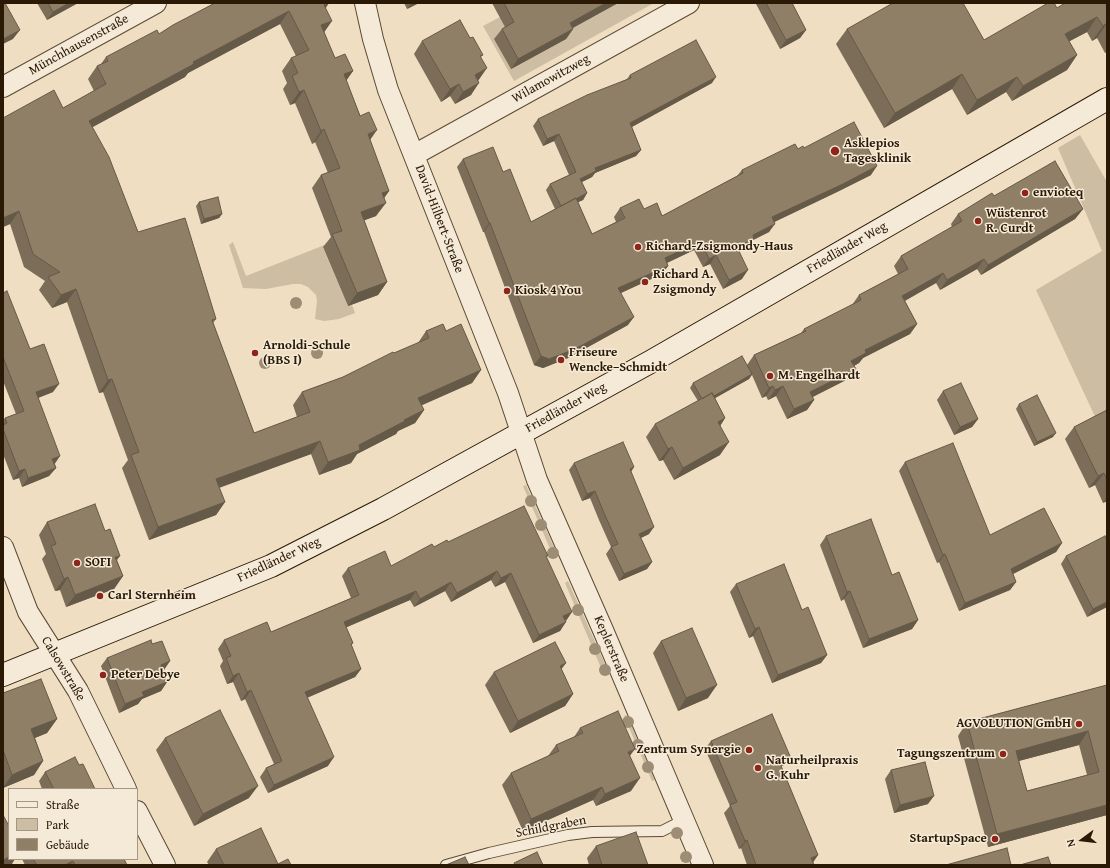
<!DOCTYPE html>
<meta charset="utf-8">
<style>
body{margin:0}
#map{position:relative;width:1110px;height:868px;overflow:hidden;background:#efdec2;font-family:"Gentium Book Plus",serif}
canvas{display:block}
.frame{position:absolute;inset:0;border:4px solid #291905;pointer-events:none}
.legend{position:absolute;left:8px;top:788px;width:130px;height:72px;box-sizing:border-box;background:#f5ead7;border:1px solid #a39683;margin:0;padding:5px 7px;list-style:none;font-size:12px;color:#291905}
.legend li{display:flex;align-items:center;gap:8px;height:20px}
.legend b{width:20px;border:1px solid #a39683}
.north{position:absolute;left:1062px;top:820px;width:40px;height:40px;-webkit-text-stroke:3px #f5ead7;paint-order:stroke;rotate:255deg;font-size:11px;font-weight:700;line-height:16px;text-align:center;color:#291905}
.north::after{content:'';display:block;margin:auto;width:14px;height:18px;background:#291905;clip-path:polygon(50% 0,100% 100%,50% 72%,0 100%)}
</style>
<div id="map">
<canvas width="1110" height="868"></canvas>
<div class="frame"></div>
<ul class="legend">
<li><b style="height:5px;background:#f5ead7"></b>Straße</li>
<li><b style="height:11px;background:#cdbda2"></b>Park</li>
<li><b style="height:11px;background:#907f67"></b>Gebäude</li>
</ul>
<div class="north">N</div>
</div>
<script>
const ctx = document.querySelector('canvas').getContext('2d');
ctx.lineJoin = 'round';
function paint(path, color) {
  ctx.fillStyle = color;
  ctx.fill(path, 'evenodd');
}
function toPath(rows) {
  const path = new Path2D();
  for (const r of rows) {
    path.moveTo(r[0], r[1]);
    for (let i = 2; i < r.length; i += 2) path.lineTo(r[i], r[i + 1]);
  }
  return path;
}
function trace(path, color, width, dash) {
  ctx.strokeStyle = color;
  ctx.lineWidth = width;
  ctx.lineCap = dash ? 'butt' : 'round';
  ctx.setLineDash(dash || []);
  ctx.stroke(path);
}
function write(font, color, halo, rows, align = 'center') {
  ctx.font = font + ' "Gentium Book Plus",serif';
  ctx.lineWidth = 3;
  ctx.setLineDash([]);
  ctx.textBaseline = 'middle';
  ctx.strokeStyle = halo;
  ctx.fillStyle = color;
  for (const [text, x, y, turn = 0] of rows) {
    ctx.save();
    ctx.translate(x, y);
    ctx.rotate((+turn || 0) * Math.PI / 180);
    ctx.textAlign = isNaN(turn) ? turn : align;
    if (halo) ctx.strokeText(text, 0, 0);
    ctx.fillText(text, 0, 0);
    ctx.restore();
  }
}
paint(toPath([
 [526,3,654,3,514,81,483,26],
 [1080,135,1107,182,1107,419,1098,423,1036,290,1102,251,1058,148],
 [355,233,323,248,348,306,352,305,355,313,339,319,324,321,315,319,317,301,316,295,308,287,301,284,293,284,266,289,243,288,229,245,233,242,246,276],
 [526,485,558,556,554,558,523,486],
 [568,581,609,673,604,675,565,583],
 [627,715,655,780,652,781,624,716]
]), '#cdbda2');
const lane = toPath([
 [446,865,489,853,568,835,592,832,662,831,684,820]
]);
const street = toPath([
 [365,3,373,39,388,90,508,393,537,480,603,630,703,865],
 [3,87,156,3],
 [414,155,689,3],
 [3,547,28,612,78,691,126,789],
 [137,811,165,865]
]);
const secondary = toPath([
 [3,675,271,566,383,509,652,361,1107,99]
]);
trace(lane, '#5a4a34', 12);
trace(street, '#5a4a34', 22);
trace(secondary, '#291905', 24);
trace(lane, '#f5ead7', 10);
trace(street, '#f5ead7', 20);
trace(secondary, '#f5ead7', 22);
ctx.fillStyle = '#9d8d74';
for (const [x, y] of [
 [296,303],
 [317,353],
 [265,363],
 [531,501],
 [541,525],
 [553,553],
 [578,610],
 [595,649],
 [605,670],
 [628,722],
 [638,745],
 [648,767],
 [677,833],
 [686,857]
]) {
  ctx.beginPath();
  ctx.arc(x, y, 6, 0, 2 * Math.PI);
  ctx.fill();
}
paint(toPath([
 [37,3,78,3,47,20],
 [215,3,326,8,324,32,335,58,353,71,346,80,370,140,389,191,384,198,376,216,364,220,387,282,378,295,348,306,323,247,331,237,312,188,321,175,328,173,315,142,312,144,295,103,290,105,283,89,287,83,282,71,291,58,296,56,280,24,188,73,185,77,92,127,138,232,216,319,213,323,254,433,297,417,293,405,302,392,343,377,394,353,418,343,426,331,446,331,481,370,472,383,421,405,424,410,415,423,398,431,396,434,357,454,351,463,319,475,311,454,219,488,225,502,216,515,149,540,122,468,128,460,103,392,99,393,67,302,52,308,39,290,45,281,24,267,10,224,3,227,3,118,63,108,94,91,88,79,97,66,101,64,106,57,159,34],
 [404,3,419,3,407,9],
 [492,3,618,3,573,28,573,29,566,39,511,69,494,39,502,29,505,27],
 [757,3,792,3,806,30,800,38,780,49,756,4],
 [1107,3,1107,52,1105,53,1097,38,1092,41,1087,32,1069,41,1077,55,1067,70,1012,101,1006,92,967,115,952,89,884,128,836,44,847,29,984,40,1057,8],
 [470,38,483,55,481,57,478,80,471,95,455,104,450,96,441,102,414,54,422,41],
 [630,75,712,83,632,127,641,150,636,156,595,173,592,177,582,182,587,193,583,200,578,202,592,234,616,222,614,217,620,208,644,209,662,216,737,176,742,170,798,149,804,148,871,175,837,192,774,222,769,232,753,240,748,247,739,252,742,279,723,289,710,264,703,267,694,250,667,263,668,266,662,274,621,293,628,325,568,358,543,368,534,365,484,232,483,232,457,167,463,159,503,172,531,222,555,209,546,190,550,184,569,175,554,141,543,146,533,126,538,119,627,79],
 [994,196,1083,209,1075,219,981,275,977,269,940,290,936,283,905,301,917,324,910,334,863,358,859,363,854,366,856,369,848,379,812,397,814,400,807,410,787,419,776,396,768,400,766,396,762,398,752,375,749,379,715,398,725,418,720,426,720,455,674,480,663,460,659,461,646,437,655,424,698,401,690,388,693,383,747,365,754,355,801,333,804,329,852,305,859,295,898,274,894,266,901,256,952,227,951,224,958,214],
 [199,202,222,214,219,218,201,224,196,206],
 [3,293,30,349,53,392,38,398,56,468,49,476,22,487,19,478,13,480,3,454,3,421,5,418,16,414,3,381],
 [943,391,978,419,972,427,954,435,937,400],
 [1019,404,1053,437,1034,446,1016,409],
 [1107,410,1107,501,1103,503,1095,485,1089,488,1065,439,1074,427],
 [905,462,990,535,1062,543,1056,552,1013,574,1016,582,1010,590,959,611,939,562,937,563,899,471],
 [574,463,634,467,631,472,649,534,641,538,652,562,647,569,619,581,606,554,611,547,599,520,590,498,582,501,569,470],
 [47,522,117,560,123,576,114,589,66,607,60,590,55,591,42,559,46,554,39,535],
 [826,536,892,575,918,620,912,629,863,648,844,599,841,601,820,545],
 [1107,541,1107,607,1087,617,1061,564,1066,556],
 [448,542,547,558,566,621,560,631,533,643,505,582,495,587,491,580,451,602,445,591,414,607,410,600,346,627,353,643,351,645,361,669,355,677,307,698,328,766,268,793,260,777,266,768,274,764,245,699,241,701,233,682,227,684,220,666,223,661,218,649,224,640,271,632,351,598,342,576,348,568,391,566,434,547],
 [736,584,802,610,827,655,821,663,772,683,753,636,749,638,730,592],
 [661,641,708,698,678,711,653,653],
 [152,644,170,661,163,670,167,682,161,691,142,699,138,704,119,713,101,666,107,658],
 [566,663,561,669,573,694,565,706,510,733,485,685,494,672],
 [1107,685,1107,815,988,847,958,736,967,722],
 [1079,745,1087,775,1027,791,1019,761],
 [3,693,57,719,47,733,35,738,43,761,34,775,3,788],
 [580,728,630,756,631,791,596,806,593,800,523,831,502,785,511,773,548,756,556,745,574,737],
 [165,738,249,798,194,826,156,750],
 [711,741,784,765,781,766,818,855,813,862,814,865,747,865,741,848,739,849,724,813,730,806,705,749],
 [79,765,95,789,42,789,39,781,45,772],
 [891,770,928,804,894,813,885,779],
 [596,846,648,865,589,865,587,858],
 [216,849,278,864,291,865,209,865,207,862],
 [22,859,124,859,127,865,25,865]
]), '#7c6d59');
paint(toPath([
 [69,3,78,3,47,20,53,12],
 [327,3,329,3,322,14,324,5],
 [412,3,419,3,407,9],
 [606,3,618,3,563,33,570,23],
 [289,11,280,24,188,73,185,77,80,134,89,121,193,62],
 [1097,17,1087,32,1055,49,1065,34],
 [332,21,323,34,321,25],
 [1107,23,1097,38,1092,41,1103,26],
 [573,29,566,39,511,69,518,59],
 [20,30,13,39,3,44,3,39],
 [806,30,800,38,780,49,786,40],
 [1077,55,1067,70,1012,101,1023,86],
 [487,68,478,81,475,75],
 [353,71,344,84,344,74],
 [962,74,952,89,884,128,895,113],
 [716,77,712,83,626,130,630,123],
 [1017,77,1006,92,967,115,977,100],
 [479,83,471,95,455,104,463,92],
 [459,84,450,96,441,102,450,89],
 [304,90,295,103,290,105,299,92],
 [324,129,315,142,312,144,321,131],
 [377,130,368,143,368,134],
 [559,134,554,141,543,146,547,139],
 [641,150,636,156,595,173,592,177,576,185,580,179,595,168],
 [877,166,871,175,837,192,766,226,772,217],
 [389,191,380,204,382,193],
 [587,193,583,200,556,212,561,206],
 [386,203,376,216,352,225,361,212],
 [1083,209,1075,219,981,275,988,265],
 [19,211,10,224,3,227,3,218],
 [222,214,219,218,201,224,204,219],
 [489,223,490,223,484,232,483,232],
 [775,224,769,232,753,240,748,247,730,256,737,247,753,235],
 [701,241,694,250,658,267,665,258],
 [716,255,710,264,703,267,709,259],
 [984,259,977,269,940,290,947,280],
 [668,266,662,274,612,297,618,288],
 [748,270,742,279,723,289,729,280],
 [943,273,936,283,895,306,902,296],
 [387,282,378,295,348,306,357,293],
 [76,289,67,302,52,308,61,295],
 [634,317,628,325,568,358,543,368,534,365,541,356],
 [917,324,910,334,863,358,859,363,844,371,851,361,865,350],
 [856,369,848,379,803,402,810,392],
 [481,370,472,383,409,411,418,398],
 [752,374,749,379,701,406,704,402],
 [112,379,103,392,99,393,108,380],
 [59,384,53,392,30,401,36,392],
 [773,386,766,396,762,398,769,388],
 [783,386,776,396,768,400,775,390],
 [814,400,807,410,787,419,794,409],
 [424,410,415,423,398,431,396,434,357,454,351,463,319,475,328,462,404,420],
 [725,418,717,431,718,422],
 [978,419,972,427,954,435,960,427],
 [1056,433,1053,437,1034,446,1037,442],
 [320,441,311,454,207,492,216,479],
 [729,442,720,455,674,480,683,468],
 [672,447,663,460,659,461,668,449],
 [60,456,54,465,52,459],
 [634,467,629,474,630,469],
 [56,468,49,476,22,487,28,478],
 [25,469,19,478,13,480,19,471],
 [1104,473,1095,485,1089,488,1098,476],
 [595,491,590,498,582,501,587,494],
 [1107,497,1107,501,1103,503],
 [225,502,216,515,149,540,158,527],
 [654,527,649,534,634,541,639,534],
 [1062,543,1056,552,1005,578,1011,569],
 [945,554,939,562,937,563,943,555],
 [120,556,111,568,115,557],
 [652,562,647,569,619,581,624,574],
 [497,571,491,580,451,602,457,593],
 [511,573,505,582,495,587,501,578],
 [123,576,114,589,66,607,75,595],
 [68,577,60,590,55,591,64,579],
 [451,582,445,591,414,607,420,599],
 [1016,582,1010,590,959,611,965,603],
 [416,591,410,600,338,631,344,622],
 [850,591,844,599,841,601,847,592],
 [1107,602,1107,607,1087,617,1093,609],
 [572,612,566,621,563,616],
 [918,620,912,629,863,648,869,639],
 [566,622,560,631,533,643,539,635],
 [759,627,753,636,749,638,755,629],
 [827,655,821,663,772,683,778,675],
 [170,661,164,670,155,673,161,665],
 [566,663,557,675,560,666],
 [361,669,355,677,299,701,305,692],
 [239,673,233,682,227,684,233,676],
 [167,682,161,691,142,699,138,704,119,713,125,704,142,692],
 [717,685,708,698,678,711,686,698],
 [251,690,245,699,241,701,247,692],
 [573,694,565,706,510,733,518,721],
 [57,719,47,733,22,743,31,729],
 [1088,731,1079,745,1007,764,1016,751],
 [635,749,626,761,628,752],
 [790,756,784,765,773,770,779,761],
 [334,757,328,766,268,793,274,785],
 [43,761,34,775,3,788,12,775],
 [640,778,631,791,596,806,605,794],
 [258,786,249,798,194,826,203,814],
 [602,787,593,800,523,831,531,819],
 [934,796,928,804,894,813,900,805],
 [1107,805,1107,815,988,847,997,834],
 [747,840,741,848,739,849,745,841],
 [818,855,812,864,811,858],
 [9,857,9,859,15,859,12,864,10,865,3,865,3,860],
 [73,861,70,865,65,865]
]), '#655948');
const building = toPath([
 [3,3,5,3,20,30,3,39,3,3],
 [48,3,69,3,53,12,48,3],
 [215,3,327,3,324,5,332,21,321,25,335,58,345,54,353,71,344,74,360,116,369,112,377,130,368,134,389,191,382,193,386,203,361,212,387,282,357,293,332,234,342,231,321,175,340,168,324,129,321,131,304,90,299,92,292,76,298,73,291,58,309,50,289,11,193,62,194,64,89,121,109,157,138,232,185,218,216,319,212,320,254,433,310,412,302,392,343,377,393,352,394,353,429,338,426,331,443,324,446,331,461,324,481,370,418,398,424,410,404,420,405,421,359,445,360,450,328,462,320,441,216,479,225,502,158,527,131,455,139,452,112,379,108,380,76,289,61,295,48,277,60,272,33,254,19,211,3,218,3,118,54,90,63,108,106,84,97,66,108,61,106,57,157,30,159,34,173,25,215,3],
 [504,3,606,3,570,23,573,29,518,59,502,29,514,22,504,3],
 [766,3,792,3,806,30,786,40,766,3],
 [893,3,963,3,984,40,1048,3,1054,3,1057,8,1065,3,1107,3,1107,23,1103,26,1097,17,1065,34,1077,55,1023,86,1017,77,977,100,962,74,895,113,847,29,893,3],
 [460,20,470,38,473,37,483,55,480,56,487,68,475,75,479,83,463,92,459,84,450,89,422,41,460,20],
 [696,40,716,77,630,123,641,150,595,168,596,171,580,179,587,193,576,199,576,198,561,206,550,184,576,172,559,134,547,139,538,119,587,95,631,78,630,75,696,40],
 [854,122,877,166,843,184,772,217,775,224,753,235,754,239,737,247,748,270,729,280,716,255,709,259,701,241,665,258,668,266,618,288,634,317,575,349,549,359,541,356,490,223,489,223,463,159,493,147,503,172,510,169,531,222,576,198,592,234,625,218,620,208,639,199,644,209,657,203,662,216,743,173,742,170,795,144,798,149,803,146,804,148,854,122],
 [1055,161,1083,209,988,265,984,259,947,280,943,273,902,296,917,324,865,350,866,353,851,361,856,369,810,392,814,400,794,409,783,386,775,390,773,386,769,388,754,355,806,331,804,329,861,300,859,295,908,269,901,256,962,221,958,214,992,193,994,196,1055,161],
 [218,197,222,214,204,219,199,202,218,197],
 [7,291,30,349,44,344,59,384,36,392,60,456,52,459,56,468,28,478,25,469,19,471,3,429,3,425,7,423,5,418,24,411,3,357,3,293,7,291],
 [742,356,752,374,714,396,712,393,702,399,693,383,742,356],
 [961,383,978,419,960,427,943,391,961,383],
 [712,393,725,418,718,422,729,442,683,468,672,447,668,449,655,424,712,393],
 [1037,395,1056,433,1037,442,1019,404,1037,395],
 [1107,410,1107,480,1104,473,1098,476,1074,427,1107,410],
 [623,442,634,467,630,469,654,527,639,534,652,562,624,574,611,547,618,544,604,513,595,491,587,494,574,463,623,442],
 [953,443,990,535,1044,508,1062,543,1011,569,1016,582,965,603,945,554,943,555,905,462,953,443],
 [95,504,105,531,110,529,120,556,115,557,123,576,75,595,68,577,64,579,51,546,56,544,47,522,95,504],
 [524,506,548,556,546,556,572,612,563,616,566,622,539,635,511,573,501,578,497,571,457,593,451,582,420,599,416,591,344,622,353,643,351,644,361,669,305,692,334,757,274,785,266,768,282,761,251,690,247,692,239,673,233,676,226,658,231,656,224,640,267,622,271,632,359,595,348,568,385,551,391,566,432,544,434,547,447,540,448,542,524,506],
 [871,519,892,575,899,572,918,620,869,639,850,591,847,592,826,536,871,519],
 [1105,536,1107,541,1107,602,1093,609,1066,556,1105,536],
 [784,564,802,610,808,607,827,655,778,675,759,627,755,629,736,584,784,564],
 [692,628,717,685,686,698,661,641,692,628],
 [151,640,152,644,162,641,170,661,161,665,167,682,142,692,144,696,125,704,107,658,151,640],
 [555,642,566,663,560,666,573,694,518,721,494,672,555,642],
 [41,679,57,719,31,729,43,761,12,775,3,750,3,693,41,679],
 [1107,685,1107,805,997,834,967,722,1107,685],
 [1088,731,1099,772,1027,791,1016,751,1088,731],
 [220,710,258,786,203,814,165,738,220,710],
 [618,711,635,749,628,752,640,778,605,794,602,787,531,819,511,773,559,751,556,745,583,733,580,728,618,711],
 [772,714,790,756,779,761,818,855,811,858,814,865,756,865,747,840,745,841,730,805,737,802,711,741,772,714],
 [75,757,79,765,83,764,95,789,54,789,45,772,75,757],
 [925,762,934,796,900,805,891,770,925,762],
 [3,815,9,826,9,857,3,860,3,815],
 [261,828,278,864,288,859,291,865,224,865,216,849,261,828],
 [636,832,648,865,602,865,596,846,636,832],
 [1007,848,1011,865,946,865,1007,848],
 [537,852,543,865,515,865,514,863,537,852],
 [465,857,469,865,446,865,465,857],
 [1048,857,1051,865,1020,865,1048,857],
 [33,859,124,859,127,865,75,865,73,861,65,865,37,865,33,859]
]);
paint(building, '#907f67');
trace(building, '#655948', 1);
for (const [x, y, r, color] of [
 [835,151,5,"#8f2418"],
 [1025,193,4,"#8f2418"],
 [978,221,4,"#8f2418"],
 [638,247,4,"#8f2418"],
 [645,282,4,"#8f2418"],
 [507,291,4,"#8f2418"],
 [255,353,4,"#8f2418"],
 [561,360,4,"#8f2418"],
 [770,376,4,"#8f2418"],
 [77,563,4,"#8f2418"],
 [100,596,4,"#8f2418"],
 [103,675,4,"#8f2418"],
 [1079,724,4,"#8f2418"],
 [749,750,4,"#8f2418"],
 [1003,754,4,"#8f2418"],
 [758,768,4,"#8f2418"],
 [995,839,4,"#8f2418"]
]) {
  const dot = new Path2D();
  dot.arc(x, y, r, 0, 2 * Math.PI);
  ctx.fillStyle = color;
  ctx.fill(dot);
  trace(dot, '#f5ead7', 1.5);
}
write('13px', '#291905', '#f5ead7', [
 ["Münchhausenstraße",79,45,-29],
 ["Wilamowitzweg",551,79,-29],
 ["David-Hilbert-Straße",439,219,69],
 ["Friedländer Weg",847,248,-30],
 ["Friedländer Weg",566,408,-29],
 ["Friedländer Weg",279,560,-25],
 ["Keplerstraße",611,649,67],
 ["Calsowstraße",63,669,59],
 ["Schildgraben",551,827,-11]
]);
write('bold 13px', '#291905', '#f5ead7', [
 ["Asklepios",844,144],
 ["Tagesklinik",844,159],
 ["envioteq",1033,193],
 ["Wüstenrot",986,214],
 ["R. Curdt",986,229],
 ["Richard-Zsigmondy-Haus",646,247],
 ["Richard A.",653,275],
 ["Zsigmondy",653,290],
 ["Kiosk 4 You",515,291],
 ["Arnoldi-Schule",263,346],
 ["(BBS I)",263,361],
 ["Friseure",569,353],
 ["Wencke–Schmidt",569,368],
 ["M. Engelhardt",778,376],
 ["SOFI",85,563],
 ["Carl Sternheim",108,596],
 ["Peter Debye",111,675],
 ["AGVOLUTION GmbH",1071,724,"right"],
 ["Zentrum Synergie",741,750,"right"],
 ["Tagungszentrum",995,754,"right"],
 ["Naturheilpraxis",766,761],
 ["G. Kuhr",766,776],
 ["StartupSpace",987,839,"right"]
], 'left');
</script>
